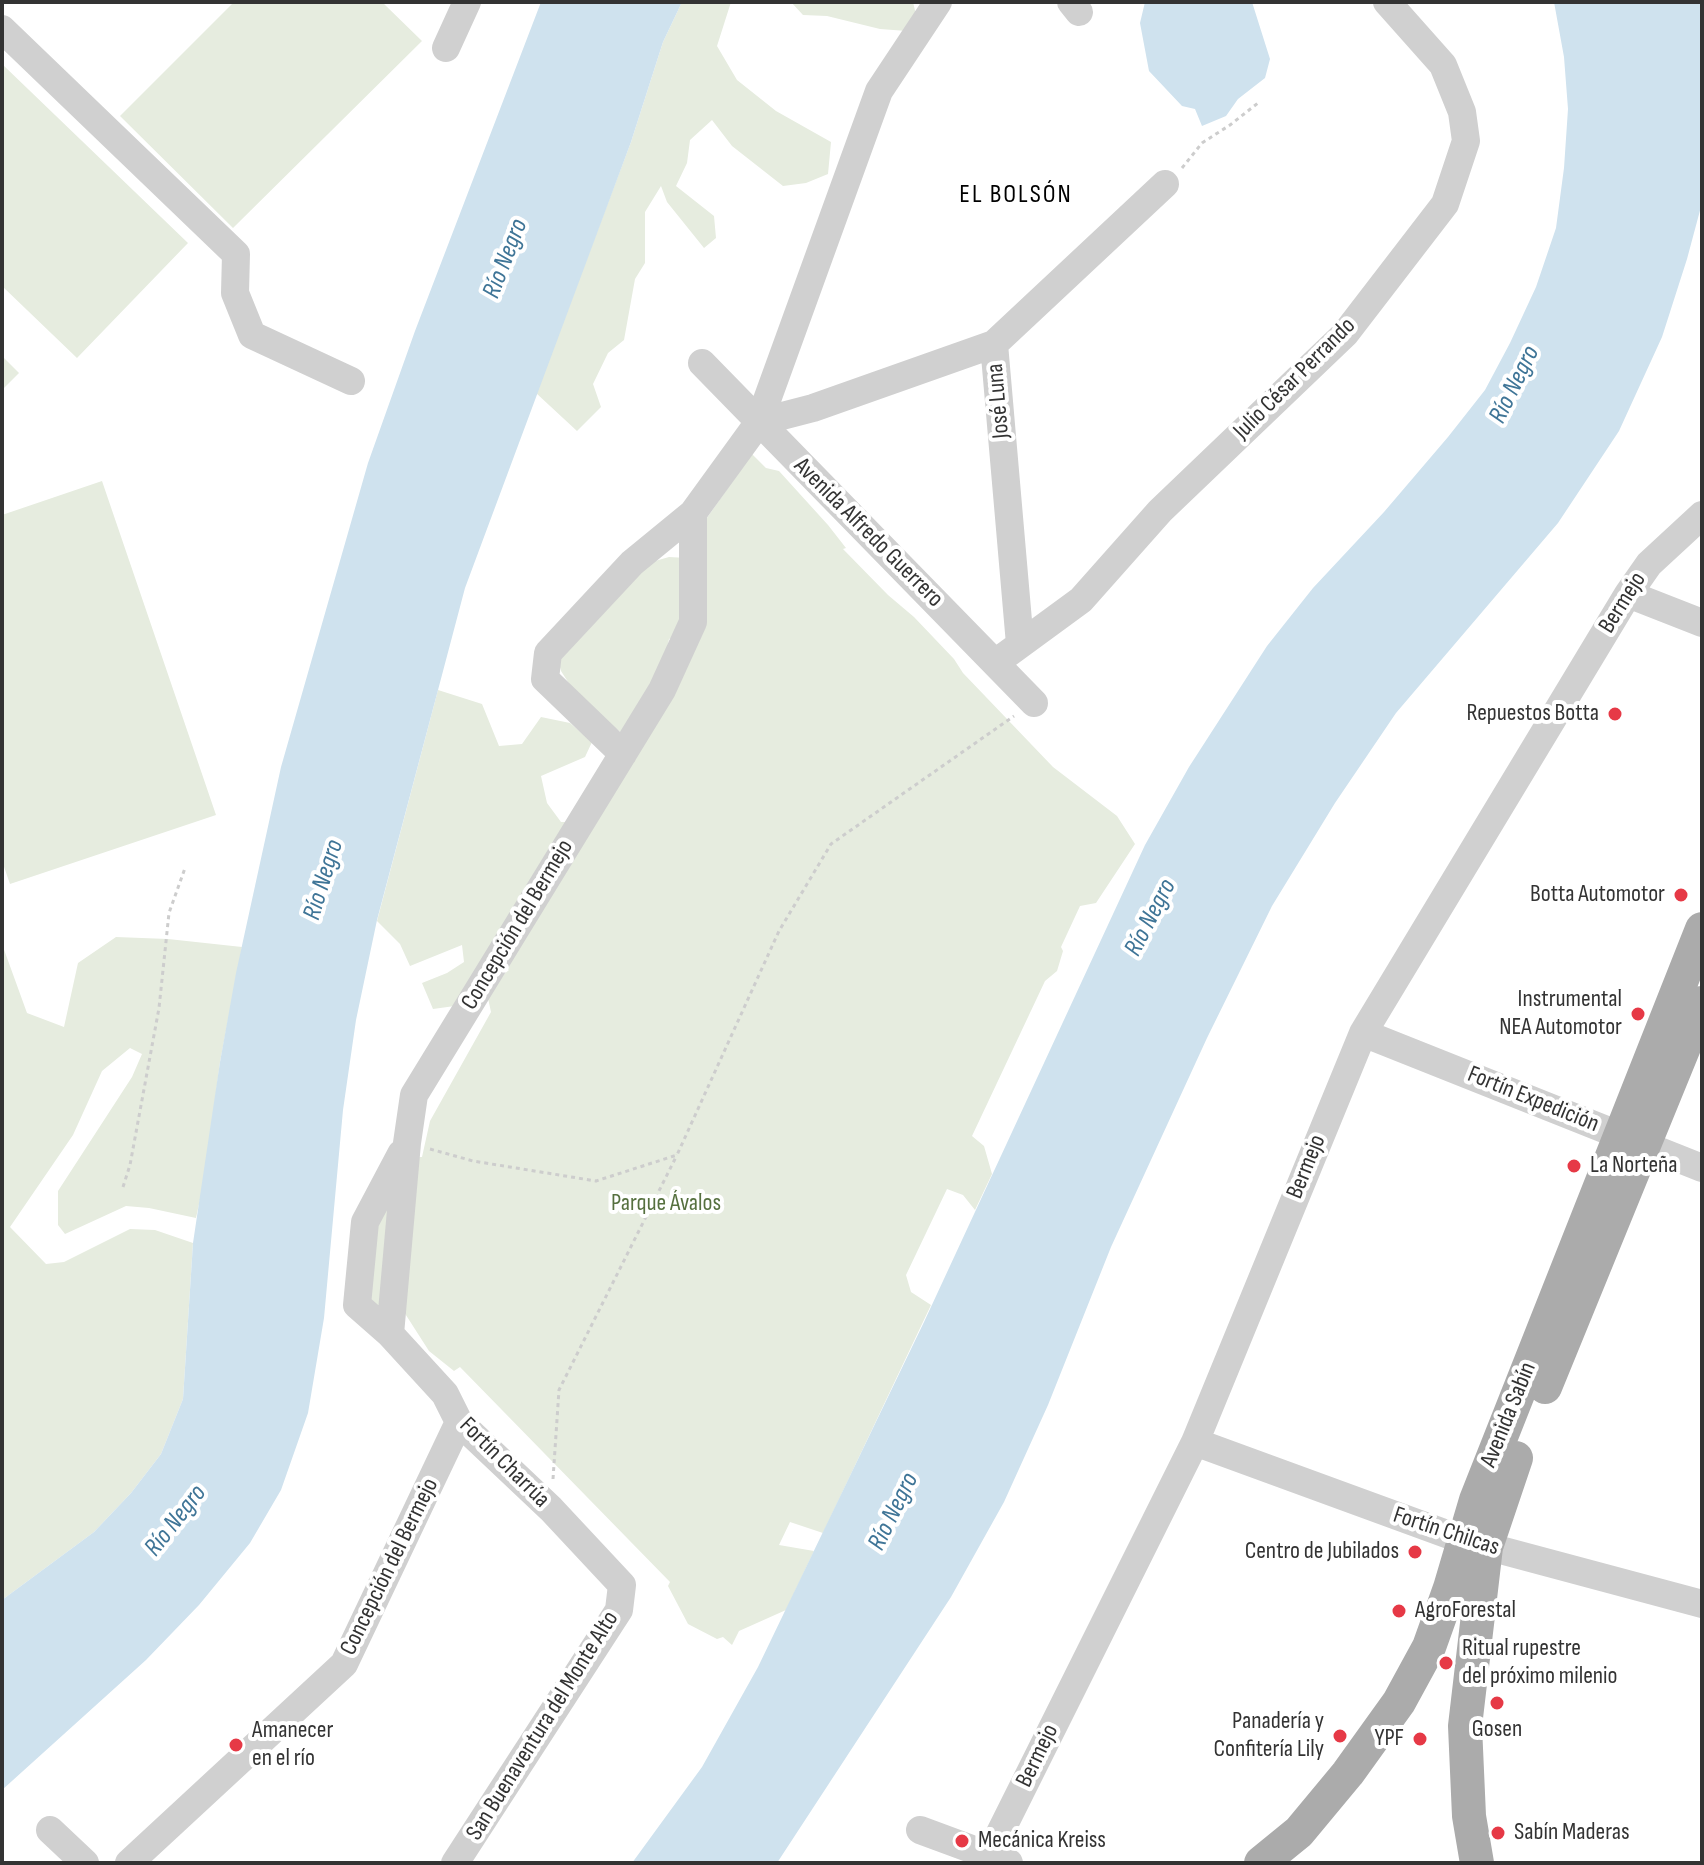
<!DOCTYPE html>
<meta charset="utf-8">
<style>
body{margin:0}
#map{position:relative;width:1704px;height:1865px;overflow:hidden;background:#fff;font-family:"Sofia Sans Condensed",sans-serif}
canvas{display:block}
.frame{position:absolute;inset:0;border:4px solid #333;pointer-events:none}
</style>
<div id="map">
<canvas width="1704" height="1865"></canvas>
<div class="frame"></div>
</div>
<script>
const ctx = document.querySelector('canvas').getContext('2d');
ctx.lineJoin = 'round';
function paint(path, color) {
  ctx.fillStyle = color;
  ctx.fill(path, 'evenodd');
}
function toPath(rows) {
  const path = new Path2D();
  for (const r of rows) {
    path.moveTo(r[0], r[1]);
    for (let i = 2; i < r.length; i += 2) path.lineTo(r[i], r[i + 1]);
  }
  return path;
}
function trace(path, color, width, dash) {
  ctx.strokeStyle = color;
  ctx.lineWidth = width;
  ctx.lineCap = dash ? 'butt' : 'round';
  ctx.setLineDash(dash || []);
  ctx.stroke(path);
}
function write(font, color, halo, rows, align = 'center') {
  ctx.font = font + ' "Sofia Sans Condensed",sans-serif';
  ctx.lineWidth = 8;
  ctx.setLineDash([]);
  ctx.textBaseline = 'middle';
  ctx.strokeStyle = halo;
  ctx.fillStyle = color;
  for (const [text, x, y, turn = 0] of rows) {
    ctx.save();
    ctx.translate(x, y);
    ctx.rotate((+turn || 0) * Math.PI / 180);
    ctx.textAlign = isNaN(turn) ? turn : align;
    if (halo) ctx.strokeText(text, 0, 0);
    ctx.fillText(text, 0, 0);
    ctx.restore();
  }
}
paint(toPath([
 [234,2,382,2,422,41,233,228,120,116],
 [682,2,731,2,717,46,737,80,776,111,831,142,828,174,806,183,783,186,732,146,712,120,690,140,687,163,676,186,714,216,716,238,704,248,667,202,661,186,645,212,645,263,635,279,624,340,608,353,593,384,601,407,577,431,536,393,631,142,663,42],
 [791,2,913,2,920,32,880,29,827,16,803,15],
 [2,64,188,243,77,358,2,286],
 [2,356,19,373,2,390],
 [752,454,766,468,779,471,828,525,846,548,843,549,888,595,914,617,954,659,963,673,1053,767,1117,816,1135,844,1096,903,1080,906,1061,947,1063,951,1057,971,1045,981,972,1136,984,1146,992,1174,975,1210,963,1195,947,1189,906,1275,911,1292,931,1305,823,1533,790,1522,779,1545,814,1551,786,1610,739,1631,732,1645,723,1637,717,1639,688,1624,668,1586,670,1582,460,1367,454,1371,429,1351,404,1312,417,1157,422,1157,430,1121,491,1012,486,989,509,970,498,964,462,1005,433,1009,422,983,447,973,464,962,462,945,410,966,400,944,377,921,438,690,482,704,499,746,522,744,541,717,570,723,592,742,585,757,541,776,547,803,561,822,597,822,698,628,669,639,662,671,624,734,584,707,561,671,558,659,634,567,669,557,705,559,704,522],
 [102,481,216,815,10,884,2,861,2,515],
 [116,937,168,939,242,947,220,1062,205,1176,196,1218,149,1208,126,1206,65,1234,58,1225,58,1191,132,1077,142,1054,130,1048,102,1071,73,1135,10,1227,46,1264,64,1262,130,1229,155,1230,193,1243,183,1399,161,1454,131,1493,94,1532,2,1600,2,944,27,1013,64,1027,78,963],
 [392,1191,382,1314,365,1296,374,1226]
]), '#e6ecdf');
paint(toPath([
 [541,2,682,2,663,42,631,142,465,588,438,690,377,920,356,1020,343,1110,324,1318,308,1413,281,1490,250,1543,199,1605,146,1660,2,1790,2,1600,94,1532,131,1493,161,1454,183,1399,193,1243,220,1062,236,973,281,767,368,463,415,331],
 [1145,2,1252,2,1270,59,1265,78,1238,99,1226,116,1202,126,1195,109,1182,106,1149,71,1140,23],
 [1554,2,1702,2,1702,203,1687,259,1662,337,1619,431,1558,523,1396,713,1335,803,1272,906,1207,1038,1111,1247,1048,1405,1004,1502,951,1597,777,1863,632,1863,702,1767,758,1667,924,1322,1145,845,1189,767,1267,646,1313,588,1384,512,1448,437,1485,390,1510,343,1536,287,1556,228,1564,168,1568,109,1564,57]
]), '#cfe2ee');
trace(toPath([
 [1182,168,1202,143,1230,125,1258,103],
 [430,1149,473,1161,596,1181,677,1155,779,931,831,844,1014,716],
 [123,1187,130,1165,159,1008,169,913,185,868],
 [553,1479,559,1390,677,1155]
]), '#cdcdcd', 3, [4, 4]);
trace(toPath([
 [1071,2,1079,12],
 [2,29,236,254,235,293,252,335,351,381],
 [446,48,467,2],
 [994,344,1020,644],
 [702,363,1034,703],
 [759,422,813,408,994,344,1165,184],
 [1628,594,1702,623],
 [995,663,1081,600,1160,511,1345,334,1445,204,1466,141,1462,112,1443,65,1387,2],
 [623,754,545,679,548,653,632,563,693,513],
 [1363,1033,1702,1168],
 [401,1154,365,1222,357,1305,390,1334,445,1394,459,1422,551,1509,622,1585,619,1610,455,1863],
 [390,1334,407,1143,414,1095,662,690,693,622,693,513,759,422,879,91,938,2],
 [1195,1442,1463,1540,1702,1604],
 [50,1830,85,1863],
 [920,1830,1009,1863],
 [129,1863,344,1664,459,1422],
 [985,1863,1195,1442,1363,1033,1628,594,1649,564,1702,515]
]), '#d0d0d0', 28);
trace(toPath([
 [1545,1387,1702,1003],
 [1261,1863,1299,1832,1348,1773,1399,1702,1429,1647,1450,1588,1476,1500,1702,929],
 [1477,1863,1469,1816,1465,1726,1486,1547,1516,1458]
]), '#ababab', 34);
for (const [x, y, r, color] of [
 [1615,714,8,"#e63946"],
 [1681,895,8,"#e63946"],
 [1638,1014,8,"#e63946"],
 [1574,1166,8,"#e63946"],
 [1415,1552,8,"#e63946"],
 [1399,1611,8,"#e63946"],
 [1446,1663,8,"#e63946"],
 [1497,1703,8,"#e63946"],
 [1340,1736,8,"#e63946"],
 [1420,1739,8,"#e63946"],
 [236,1745,8,"#e63946"],
 [1498,1833,8,"#e63946"],
 [962,1841,8,"#e63946"]
]) {
  const dot = new Path2D();
  dot.arc(x, y, r, 0, 2 * Math.PI);
  ctx.fillStyle = color;
  ctx.fill(dot);
  trace(dot, '#fff', 3);
}
write('24px', '#333', '#fff', [
 ["Julio César Perrando",1295,379,-45],
 ["José Luna",999,401,-95],
 ["Avenida Alfredo Guerrero",868,533,45],
 ["Bermejo",1623,603,-58],
 ["Concepción del Bermejo",518,925,-59],
 ["Fortín Expedición",1533,1100,22],
 ["Bermejo",1307,1167,-68],
 ["Avenida Sabín",1509,1415,-68],
 ["Fortín Charrúa",504,1463,45],
 ["Fortín Chilcas",1446,1532,18],
 ["Concepción del Bermejo",390,1567,-64],
 ["San Buenaventura del Monte Alto",543,1726,-58],
 ["Bermejo",1038,1756,-64]
]);
write('24px', '#333', '#fff', [
 ["Repuestos Botta",1599,714],
 ["Botta Automotor",1665,895],
 ["Instrumental",1622,1000],
 ["NEA Automotor",1622,1028],
 ["La Norteña",1590,1166,"left"],
 ["Centro de Jubilados",1399,1552],
 ["AgroForestal",1415,1611,"left"],
 ["Ritual rupestre",1462,1649,"left"],
 ["del próximo milenio",1462,1677,"left"],
 ["Panadería y",1324,1722],
 ["Confitería Lily",1324,1750],
 ["Gosen",1497,1730,"center"],
 ["Amanecer",252,1731,"left"],
 ["en el río",252,1759,"left"],
 ["YPF",1404,1739],
 ["Sabín Maderas",1514,1833,"left"],
 ["Mecánica Kreiss",978,1841,"left"]
], 'right');
write('24px', '#56703f', '#fff', [
 ["Parque Ávalos",666,1204]
]);
ctx.letterSpacing = '2px';
write('26px', '#000', '#fff', [
 ["EL BOLSÓN",1016,195]
]);
ctx.letterSpacing = '0px';
write('italic 26px', '#3f7597', '#fff', [
 ["Río Negro",506,259,-69],
 ["Río Negro",1515,385,-64],
 ["Río Negro",324,880,-73],
 ["Río Negro",1151,918,-63],
 ["Río Negro",894,1512,-64],
 ["Río Negro",176,1521,-52]
]);
</script>
